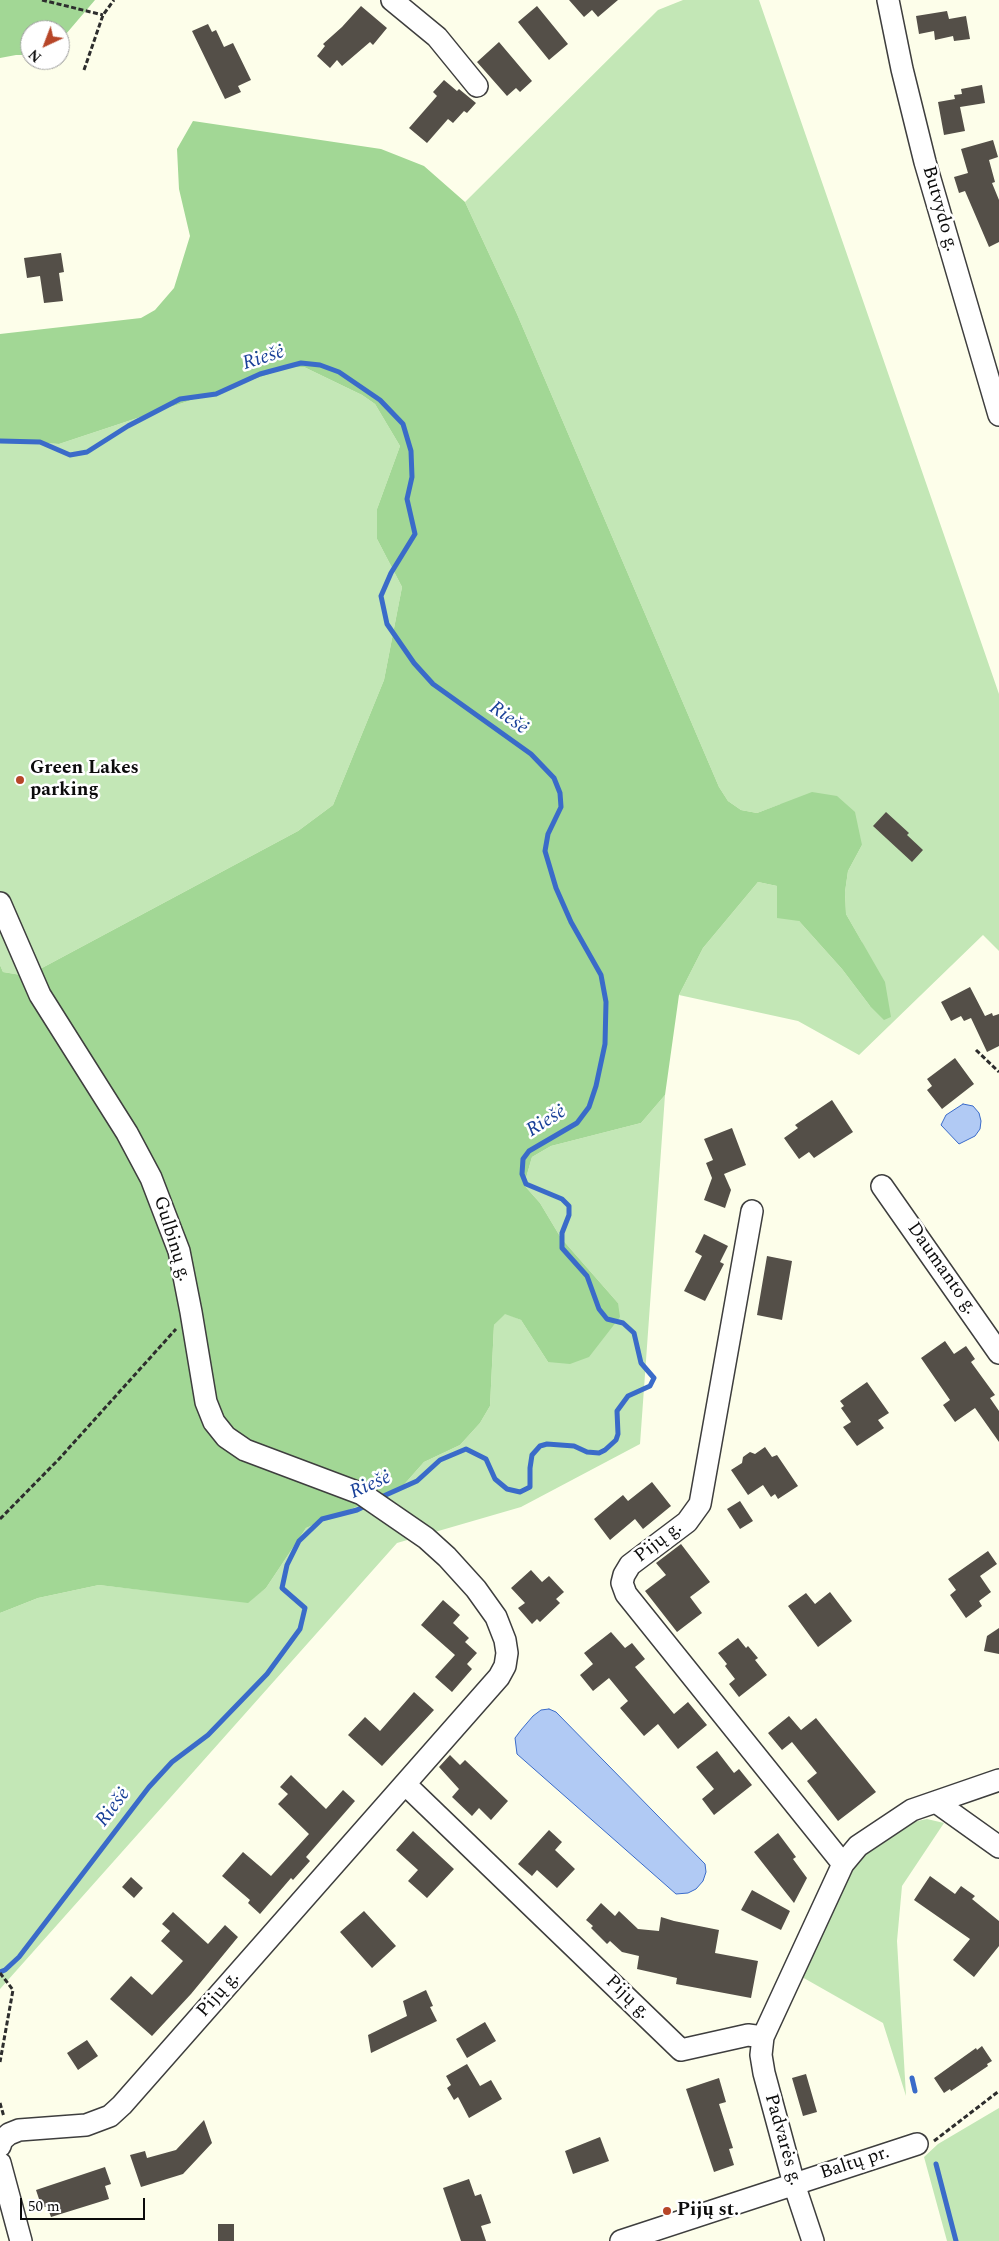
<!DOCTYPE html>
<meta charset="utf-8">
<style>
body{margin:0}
#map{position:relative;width:999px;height:2241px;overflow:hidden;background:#fdfeea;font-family:Spectral,serif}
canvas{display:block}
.north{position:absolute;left:20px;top:20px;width:50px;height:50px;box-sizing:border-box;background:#fff;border:1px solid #9d9d9d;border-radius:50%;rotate:223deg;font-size:14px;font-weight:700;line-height:20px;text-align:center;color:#0b0b0b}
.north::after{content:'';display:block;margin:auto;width:18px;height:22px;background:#b74628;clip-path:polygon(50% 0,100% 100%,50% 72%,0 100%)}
.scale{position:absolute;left:20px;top:2198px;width:125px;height:22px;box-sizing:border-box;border:2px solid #0b0b0b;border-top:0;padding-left:6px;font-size:15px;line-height:18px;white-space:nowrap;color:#0b0b0b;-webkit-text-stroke:4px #fff;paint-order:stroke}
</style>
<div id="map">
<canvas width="999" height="2241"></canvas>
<div class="north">N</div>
<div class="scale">50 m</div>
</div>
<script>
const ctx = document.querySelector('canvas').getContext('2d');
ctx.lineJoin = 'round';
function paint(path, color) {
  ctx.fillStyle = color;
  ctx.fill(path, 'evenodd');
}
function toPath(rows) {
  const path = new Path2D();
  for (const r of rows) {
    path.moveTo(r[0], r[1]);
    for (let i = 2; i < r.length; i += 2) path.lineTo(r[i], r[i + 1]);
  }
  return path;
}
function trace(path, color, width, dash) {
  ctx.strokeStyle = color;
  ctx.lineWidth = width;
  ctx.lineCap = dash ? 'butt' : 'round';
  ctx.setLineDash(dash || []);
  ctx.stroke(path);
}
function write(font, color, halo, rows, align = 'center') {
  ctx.font = font + ' Spectral,serif';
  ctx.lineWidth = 5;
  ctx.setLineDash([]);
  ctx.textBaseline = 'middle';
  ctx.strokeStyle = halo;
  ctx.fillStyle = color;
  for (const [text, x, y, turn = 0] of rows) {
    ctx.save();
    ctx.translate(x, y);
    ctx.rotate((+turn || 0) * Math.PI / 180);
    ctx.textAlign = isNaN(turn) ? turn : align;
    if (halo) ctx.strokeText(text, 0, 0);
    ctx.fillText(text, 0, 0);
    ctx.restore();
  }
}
paint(toPath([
 [683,0,759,0,999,694,999,951,983,935,859,1055,798,1021,679,995,703,948,758,882,777,886,799,921,842,969,870,1006,862,942,846,914,845,892,848,871,862,845,781,804,757,813,741,810,728,801,719,787,517,314,465,202,658,10],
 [291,367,304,367,362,395,375,404,400,446,377,509,377,539,402,587,384,680,333,805,298,831,27,976,3,972,0,965,0,440,59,444],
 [665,1095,640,1444,521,1507,397,1543,0,1989,0,1613,38,1598,99,1585,248,1602,266,1588,306,1528,401,1488,424,1462,460,1445,480,1423,490,1406,494,1325,505,1313,521,1320,548,1362,618,1303,561,1238,540,1203,524,1185,532,1157,551,1146,641,1123],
 [927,1819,944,1823,902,1886,897,1941,906,2096,883,2023,802,1977,858,1859,903,1824],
 [999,2108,999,2241,947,2241,924,2157,938,2144]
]), '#c3e7b6');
paint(toPath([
 [0,0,95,0,60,41,60,30,30,30,30,55,16,55,0,58],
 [193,121,381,149,424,166,465,202,517,314,719,787,728,801,741,810,757,813,812,792,837,796,855,812,862,845,848,871,845,892,846,914,885,982,891,1017,884,1020,870,1006,842,969,799,921,777,918,777,886,758,882,703,948,679,995,665,1095,641,1123,551,1146,532,1157,524,1185,540,1203,561,1238,618,1303,620,1317,589,1357,570,1364,548,1362,521,1320,505,1314,494,1325,490,1406,480,1423,460,1445,424,1462,401,1488,306,1528,266,1588,248,1603,99,1585,38,1598,0,1613,0,965,3,972,27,976,298,831,333,805,384,680,402,587,377,539,377,509,400,446,375,404,362,395,304,367,291,367,59,444,0,440,0,334,141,318,155,310,174,288,190,236,179,189,177,149]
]), '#a2d795');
const water = toPath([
 [963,1104,973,1106,979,1113,981,1121,980,1129,975,1136,959,1144,941,1125,946,1115,963,1104],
 [549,1709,556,1712,705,1864,706,1872,703,1881,696,1889,688,1893,676,1894,517,1754,515,1738,521,1730,533,1716,541,1710,549,1709]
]);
paint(water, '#b1caf4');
trace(water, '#3a6bc9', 1);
trace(toPath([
 [0,441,40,442,70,455,87,452,128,426,180,399,216,394,260,374,301,363,320,365,339,372,380,400,403,424,411,451,412,477,407,499,415,534,391,573,381,596,387,624,414,663,433,684,531,754,554,778,560,793,561,807,548,834,545,851,556,888,571,922,601,975,606,1002,605,1044,596,1086,589,1107,577,1123,529,1151,523,1159,522,1174,526,1184,562,1199,569,1206,569,1215,562,1233,562,1248,587,1276,599,1309,607,1319,623,1323,634,1333,641,1363,654,1378,650,1386,628,1396,617,1411,618,1434,616,1440,605,1450,599,1453,587,1452,574,1446,547,1444,540,1446,532,1455,530,1468,530,1487,520,1492,507,1489,495,1479,486,1459,466,1449,440,1460,417,1481,379,1498],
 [0,1972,5,1970,19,1957,149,1787,172,1762,208,1735,267,1674,300,1629,305,1608,282,1588,287,1565,299,1541,322,1519,357,1510,367,1505],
 [912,2078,915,2091],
 [936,2164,956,2241]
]), '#3a6bc9', 5);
paint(toPath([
 [569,0,618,0,598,17,592,10,584,17],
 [361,6,387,28,373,45,370,42,342,66,337,60,330,68,317,56,325,46,323,44,342,27],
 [537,6,568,44,549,60,518,22],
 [947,11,949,19,966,16,970,39,954,41,953,36,935,40,934,31,919,34,916,16],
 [208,24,212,32,216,30,224,47,233,43,251,80,238,86,241,92,225,99,192,31],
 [499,42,532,81,520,92,516,88,507,96,477,62],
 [444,80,457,91,459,89,476,103,467,113,464,111,453,123,448,119,427,143,409,128,437,96,433,92],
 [982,85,985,103,960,107,965,131,944,135,938,102,955,99,954,95,962,94,961,89],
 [993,140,998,157,989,160,995,182,992,183,999,200,999,242,989,247,965,191,959,193,954,177,968,173,961,149],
 [61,253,64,272,59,273,63,301,44,303,40,276,27,278,24,258],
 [886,812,909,833,907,835,923,850,912,862,873,826],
 [970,987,985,1016,992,1013,993,1016,999,1014,999,1046,987,1052,971,1018,964,1021,961,1016,951,1021,941,1002],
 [955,1058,974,1084,942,1109,927,1090,932,1086,927,1079],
 [832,1100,853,1132,814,1158,809,1152,799,1159,784,1138,798,1128,795,1125],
 [732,1128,746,1165,724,1174,731,1190,725,1208,704,1200,712,1178,706,1163,713,1160,704,1139],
 [704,1234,728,1246,720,1262,724,1264,705,1301,684,1291,702,1256,695,1252],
 [767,1256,792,1261,782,1320,757,1315],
 [945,1341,954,1354,966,1346,975,1359,971,1362,995,1395,990,1398,999,1411,999,1442,975,1408,955,1422,943,1405,950,1400,921,1358],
 [867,1382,889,1413,878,1420,884,1428,857,1446,843,1427,851,1422,841,1408,844,1406,840,1401],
 [765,1447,772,1457,777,1455,798,1486,778,1499,775,1494,771,1497,763,1485,748,1495,731,1470,742,1463,743,1457,750,1452,755,1454],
 [652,1482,671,1506,643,1529,635,1519,610,1540,594,1519,623,1495,628,1501],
 [740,1501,753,1521,740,1529,727,1509],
 [681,1544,710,1582,690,1597,702,1613,677,1632,645,1591,666,1575,656,1563],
 [988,1551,997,1564,980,1576,991,1592,979,1601,982,1606,966,1618,950,1595,956,1590,948,1579],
 [531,1570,542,1582,549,1576,564,1592,556,1599,560,1603,540,1622,537,1619,532,1624,518,1608,525,1603,511,1588],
 [830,1592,852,1621,818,1647,788,1606,806,1593,815,1604],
 [443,1600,460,1615,453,1623,469,1638,465,1642,477,1653,467,1664,472,1669,452,1692,435,1677,455,1655,421,1625],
 [999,1628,999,1654,984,1651,987,1636],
 [611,1632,625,1648,632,1643,645,1659,635,1667,674,1714,688,1702,707,1725,678,1749,658,1724,644,1736,620,1708,628,1701,609,1678,593,1691,580,1675,593,1664,584,1653],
 [738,1638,746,1648,748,1646,758,1658,755,1660,767,1675,739,1697,729,1684,735,1679,725,1666,727,1664,718,1653],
 [414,1692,434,1710,382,1766,348,1735,365,1717,380,1731],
 [789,1716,801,1730,816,1718,876,1792,838,1821,807,1781,817,1773,792,1742,782,1750,768,1733],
 [717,1751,734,1773,739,1769,752,1785,714,1815,702,1799,714,1789,696,1767],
 [450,1755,460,1765,465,1760,508,1801,491,1820,479,1808,472,1816,452,1797,459,1789,439,1767],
 [291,1775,326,1809,343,1790,355,1801,306,1857,310,1861,293,1880,291,1878,260,1914,248,1903,250,1900,222,1876,243,1852,271,1876,309,1834,278,1804,288,1794,280,1787],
 [549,1830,562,1842,555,1850,575,1869,557,1888,537,1870,532,1876,518,1864],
 [413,1831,454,1869,427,1898,408,1881,418,1870,396,1850],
 [778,1833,796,1857,793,1859,807,1878,794,1903,754,1852],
 [930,1876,955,1894,961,1886,975,1896,972,1899,999,1921,999,1946,974,1977,953,1960,970,1939,914,1900],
 [131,1877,143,1888,134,1898,122,1887],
 [752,1890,790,1911,781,1930,741,1910],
 [601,1903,615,1916,619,1911,638,1929,659,1931,661,1917,674,1921,719,1930,715,1953,758,1961,751,1998,676,1984,677,1978,637,1969,639,1956,622,1952,610,1941,607,1944,591,1928,593,1926,586,1920],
 [364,1911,396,1946,372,1968,340,1932],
 [173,1912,208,1944,225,1925,238,1937,191,1994,152,2036,110,1999,131,1976,152,1995,183,1961,161,1941,170,1931,162,1924],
 [426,1990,433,2006,430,2007,437,2021,371,2053,368,2035,407,2016,403,2001],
 [485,2022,496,2041,467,2058,456,2039],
 [87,2040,98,2056,78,2070,67,2053],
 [982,2046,992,2061,987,2064,988,2066,951,2091,950,2089,944,2093,934,2078,976,2048,977,2050],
 [467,2064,480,2086,491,2080,502,2099,469,2118,458,2097,454,2100,447,2088,451,2085,446,2076],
 [806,2074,817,2112,803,2116,792,2078],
 [719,2078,726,2102,719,2104,733,2148,729,2149,734,2165,714,2172,686,2089],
 [204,2120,212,2143,183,2174,141,2187,130,2155,145,2151,147,2158,176,2150],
 [600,2137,609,2161,573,2174,565,2151],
 [105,2167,111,2184,105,2186,109,2199,51,2217,47,2206,42,2208,36,2190],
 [469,2179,475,2196,481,2194,491,2223,481,2226,486,2241,461,2241,443,2188],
 [218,2224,234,2224,234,2241,218,2241]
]), '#544f48');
const minor = toPath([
 [392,0,437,37,477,86],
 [888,0,902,69,925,162,999,415],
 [0,903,40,995,127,1133,151,1178,179,1251,191,1312,206,1402,214,1422,226,1437,245,1450,362,1494,426,1538,447,1557,476,1589,496,1617,505,1640,507,1653,505,1666,499,1677,122,2105,110,2116,86,2125,19,2130,9,2134,2,2140,0,2146],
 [882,1186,999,1353],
 [752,1211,700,1504,687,1522,630,1565,624,1575,622,1583,626,1594,843,1864],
 [405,1784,681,2050,748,2035,763,2037],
 [936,1802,999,1847],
 [0,2163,21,2241],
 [621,2241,917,2144],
 [813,2241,794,2184,764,2073,761,2055,763,2037,843,1864,858,1846,912,1810,999,1780]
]);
trace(minor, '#3e3e3e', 24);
trace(toPath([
 [42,0,103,15],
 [84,70,103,15,114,0],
 [976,1050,999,1072],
 [0,1519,59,1459,176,1329],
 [0,1973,13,1990,0,2062],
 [0,2103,4,2117],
 [934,2141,999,2091]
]), '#2d2d2d', 3, [5, 2.5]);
trace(minor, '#fff', 21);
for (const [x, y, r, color] of [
 [20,780,5,"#b74628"],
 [667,2211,5,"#b74628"]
]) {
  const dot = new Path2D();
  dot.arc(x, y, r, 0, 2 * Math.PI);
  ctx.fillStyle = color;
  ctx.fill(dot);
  trace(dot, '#fff', 2);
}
write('19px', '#0b0b0b', '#fff', [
 ["Butvydo g.",939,209,74],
 ["Gulbinų g.",171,1239,73],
 ["Daumanto g.",941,1269,55],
 ["Pijų g.",659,1543,-38],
 ["Pijų g.",219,1995,-49],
 ["Pijų g.",627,1998,44],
 ["Padvarės g.",782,2140,74],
 ["Baltų pr.",855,2164,-18]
]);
write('bold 19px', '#0b0b0b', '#fff', [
 ["Green Lakes",30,769],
 ["parking",30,791],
 ["Pijų st.",677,2211]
], 'left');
write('italic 20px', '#194098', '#fff', [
 ["Riešė",264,359,-18],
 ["Riešė",508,719,35],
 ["Riešė",547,1122,-32],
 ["Riešė",371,1486,-24],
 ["Riešė",114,1808,-53]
]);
</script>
